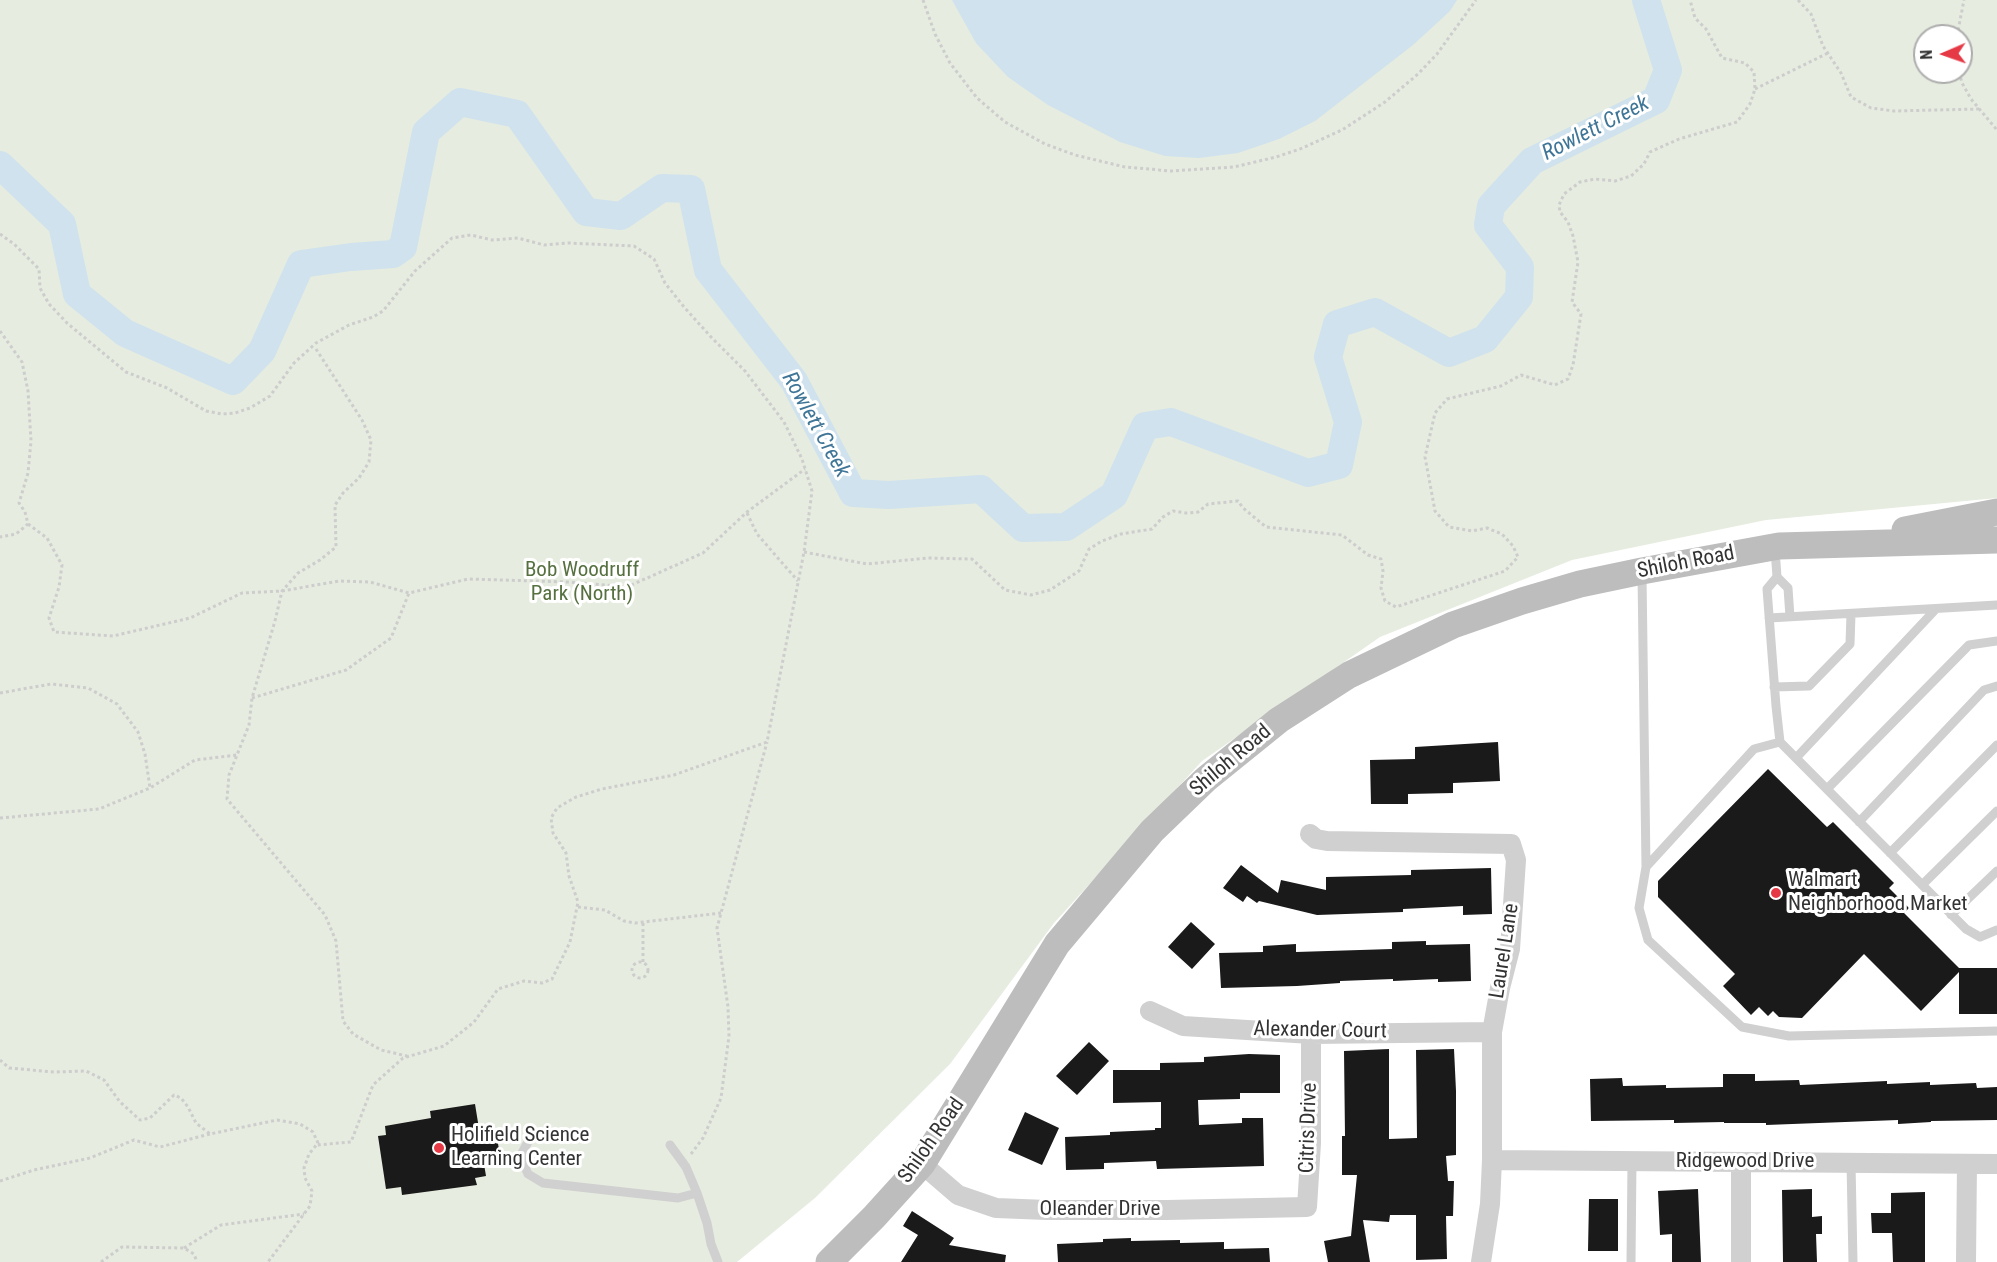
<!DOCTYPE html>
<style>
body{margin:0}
#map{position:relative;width:1997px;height:1262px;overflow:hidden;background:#fff;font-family:"Roboto Condensed",sans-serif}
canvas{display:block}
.north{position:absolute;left:1913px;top:24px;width:60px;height:60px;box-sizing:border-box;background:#fff;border:2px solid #adadad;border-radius:50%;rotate:268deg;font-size:16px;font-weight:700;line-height:24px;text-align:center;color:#333}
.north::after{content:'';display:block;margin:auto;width:21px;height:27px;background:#e63946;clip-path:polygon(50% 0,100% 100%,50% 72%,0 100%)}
</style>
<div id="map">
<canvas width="1997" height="1262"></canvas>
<div class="north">N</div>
</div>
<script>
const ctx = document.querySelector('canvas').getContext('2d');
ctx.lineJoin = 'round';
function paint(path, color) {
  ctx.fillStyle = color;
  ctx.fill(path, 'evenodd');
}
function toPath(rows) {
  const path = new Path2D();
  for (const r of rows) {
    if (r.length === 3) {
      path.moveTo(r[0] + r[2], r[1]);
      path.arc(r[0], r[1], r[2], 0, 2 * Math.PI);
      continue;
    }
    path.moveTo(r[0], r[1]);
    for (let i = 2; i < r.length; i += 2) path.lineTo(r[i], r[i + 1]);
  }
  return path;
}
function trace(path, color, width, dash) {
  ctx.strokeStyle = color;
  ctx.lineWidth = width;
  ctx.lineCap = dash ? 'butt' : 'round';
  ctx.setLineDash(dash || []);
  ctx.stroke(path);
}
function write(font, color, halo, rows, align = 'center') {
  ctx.font = font + ' "Roboto Condensed",sans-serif';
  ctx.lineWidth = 6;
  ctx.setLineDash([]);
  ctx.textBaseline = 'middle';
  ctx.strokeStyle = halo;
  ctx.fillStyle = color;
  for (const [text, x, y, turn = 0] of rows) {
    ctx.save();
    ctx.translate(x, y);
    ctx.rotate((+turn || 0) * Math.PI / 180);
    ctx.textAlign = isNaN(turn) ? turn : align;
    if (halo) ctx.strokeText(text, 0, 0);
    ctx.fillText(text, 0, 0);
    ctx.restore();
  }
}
paint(toPath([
 [0,0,1997,0,1997,498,1766,520,1572,560,1380,637,1202,761,1054,923,950,1064,815,1198,737,1262,0,1262],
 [1925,36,1961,36,1961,72,1925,72]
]), '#e6ecdf');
paint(toPath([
 [952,0,1457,0,1450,11,1413,45,1315,121,1279,139,1238,153,1199,158,1165,156,1120,142,1048,105,1008,77,976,43]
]), '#cfe2ee');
trace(toPath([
 [0,165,62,224,77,294,125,333,233,381,262,351,301,264,351,257,393,254,403,247,426,132,460,102,517,114,586,212,621,216,662,188,691,189,708,270,794,381,853,493,889,495,981,489,1023,528,1066,527,1114,495,1145,426,1171,422,1308,473,1339,465,1348,422,1328,357,1337,324,1375,312,1449,353,1485,339,1519,297,1520,267,1488,225,1491,206,1532,161,1656,100,1668,70,1646,0]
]), '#cfe2ee', 28);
paint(toPath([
 [1498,742,1500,781,1453,783,1453,793,1408,794,1408,804,1371,804,1370,760,1415,759,1415,747],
 [1768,769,1827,827,1833,822,1894,883,1889,888,1909,908,1904,913,1959,968,1997,968,1997,1014,1959,1014,1959,972,1921,1011,1864,954,1802,1018,1779,1017,1773,1011,1768,1016,1759,1007,1751,1015,1723,986,1735,974,1658,897,1658,881],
 [1241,865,1278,893,1281,880,1326,890,1326,877,1411,875,1411,870,1491,868,1492,914,1463,915,1463,906,1403,909,1403,912,1317,915,1259,901,1257,903,1247,896,1243,902,1223,888],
 [1191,922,1215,944,1192,969,1168,947],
 [1426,941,1426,945,1470,944,1471,981,1438,982,1438,979,1393,981,1393,979,1340,981,1340,983,1297,986,1221,988,1219,953,1263,952,1263,946,1296,944,1296,952,1392,949,1392,942],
 [1089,1042,1109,1061,1077,1095,1056,1076],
 [1389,1049,1389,1139,1417,1138,1416,1050,1454,1049,1456,1091,1456,1155,1446,1156,1448,1181,1454,1181,1453,1216,1446,1216,1447,1259,1416,1260,1416,1215,1390,1215,1389,1222,1363,1220,1370,1262,1328,1262,1324,1241,1351,1236,1357,1175,1342,1175,1342,1136,1345,1136,1344,1051],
 [1249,1054,1280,1055,1280,1093,1240,1093,1240,1099,1198,1100,1199,1125,1242,1123,1242,1118,1263,1118,1264,1166,1157,1169,1156,1161,1104,1163,1104,1169,1066,1170,1065,1137,1110,1135,1110,1132,1155,1130,1155,1128,1161,1128,1161,1102,1113,1103,1113,1070,1160,1070,1160,1063,1204,1062,1204,1057],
 [1723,1074,1755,1074,1755,1081,1799,1080,1800,1085,1887,1081,1887,1084,1930,1082,1930,1085,1976,1083,1977,1088,1997,1087,1997,1120,1931,1121,1931,1122,1898,1124,1898,1120,1766,1125,1766,1123,1724,1123,1724,1122,1674,1123,1674,1120,1591,1121,1590,1079,1622,1078,1623,1086,1666,1085,1666,1088,1723,1087],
 [475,1104,481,1141,497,1138,500,1155,483,1158,486,1176,475,1178,477,1185,402,1195,401,1187,386,1189,378,1136,386,1135,385,1126,431,1118,430,1111],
 [1025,1112,1059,1128,1042,1165,1008,1150],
 [1698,1189,1701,1262,1672,1262,1672,1234,1660,1235,1658,1191],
 [1812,1189,1812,1217,1822,1216,1822,1234,1816,1234,1817,1262,1783,1262,1782,1190],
 [1925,1192,1925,1262,1893,1262,1892,1233,1872,1233,1871,1213,1891,1213,1891,1193],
 [1589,1199,1618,1199,1618,1251,1588,1251],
 [912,1211,954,1238,949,1245,1006,1255,1005,1262,901,1262,918,1235,903,1226],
 [1131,1238,1131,1241,1180,1240,1180,1243,1224,1242,1224,1249,1269,1248,1270,1262,1058,1262,1057,1244,1103,1242,1103,1239]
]), '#1a1a1a');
trace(toPath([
 [923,0,935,34,950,63,977,98,1005,122,1045,144,1075,155,1125,167,1171,171,1234,167,1276,157,1300,149,1342,130,1385,102,1418,74,1437,54,1476,0],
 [1798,0,1811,14,1823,46,1841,73,1851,97,1871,108,1894,111,1979,109],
 [1957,36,1964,0],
 [1959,72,1962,83,1971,99,1997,130],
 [1755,89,1828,53],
 [0,234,14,244,39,269,40,288,49,304,67,323,126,372,167,388,206,411,222,414,235,413,250,408,270,396,294,363,316,343,349,325,373,317,383,311,415,271,452,238,471,235,492,240,518,238,544,245,568,243,634,246,654,259,665,283,684,307,711,337,745,371,784,422,802,459,812,491,804,552,767,742,674,775,602,789,576,797,557,808,551,818,553,833,566,853,569,876,578,902,570,942,552,979,542,983,524,981,498,989,474,1022,444,1046,403,1058,373,1085,351,1142,317,1145],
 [0,331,22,362,28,391,31,441,28,473,19,503,25,512,28,524,16,534,0,537],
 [316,349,362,420,371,440,369,462,359,478,343,493,335,505,336,547,320,560,298,573,282,591,275,621,252,698,249,725,229,775,227,799,325,915,336,941,343,1021,353,1034,381,1050,407,1056],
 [747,513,757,534,798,581],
 [28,524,47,538,62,565,59,587,49,618,54,632,113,636,190,618,242,593,282,591,339,581,370,582,409,593,468,579,569,582,627,587,703,553,747,512,805,469],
 [804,552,867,564,928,558,972,559,1005,590,1031,595,1050,590,1079,571,1089,549,1102,541,1121,534,1152,529,1163,517,1173,511,1186,513,1198,512,1208,504,1238,501,1243,508,1266,527,1342,535,1368,555,1381,559,1383,571,1381,588,1385,601,1396,607,1505,571,1518,557,1513,546,1502,534,1487,528,1472,531,1449,527,1435,511,1425,457,1435,413,1447,399,1501,386,1521,375,1555,385,1568,379,1573,365,1581,314,1572,302,1578,262,1573,236,1568,222,1560,212,1559,205,1564,194,1580,182,1595,179,1615,181,1631,176,1644,164,1650,152,1679,139,1737,122,1750,104,1755,89,1754,72,1745,63,1722,58,1706,29,1695,18,1690,0],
 [0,693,51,684,88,688,117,704,138,732,145,754,150,788],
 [252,698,346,670,391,638,409,593],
 [0,818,99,809,150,788,195,760,237,755],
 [578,907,605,910,624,921,635,923,721,913],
 [640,970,8],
 [643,962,643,923],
 [0,1060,9,1068,54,1072,86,1071,104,1080,120,1102,140,1120,150,1118,174,1095,181,1098,188,1107,196,1123,210,1134,277,1120,300,1124,313,1132,318,1143,309,1154,304,1168,305,1178,312,1191,310,1206,268,1262],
 [691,1154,703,1138,721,1098,729,1036,728,1007,717,928,767,742],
 [0,1181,34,1170,90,1158,134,1140,160,1147,210,1134],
 [184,1248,221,1225,304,1214],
 [101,1262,122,1247,184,1248,194,1254,197,1262]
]), '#cdcdcd', 3, [3, 3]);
trace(toPath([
 [1775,549,1777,577,1788,588,1790,617],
 [1642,575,1646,867],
 [1777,577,1767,589,1776,706,1780,742,1966,929,1980,937,1997,930],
 [1769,618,1997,605],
 [1774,687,1809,686,1850,644,1851,614],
 [1780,742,1754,749,1646,867,1639,908,1648,940,1742,1027,1789,1036,1997,1031],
 [1796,758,1935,610],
 [1827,789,1969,645,1997,641],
 [1859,822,1984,690,1997,686],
 [1890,853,1997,745],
 [1922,885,1997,811],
 [1951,915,1997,871],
 [539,1133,529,1140,522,1153,522,1160,528,1174,543,1183,678,1198,697,1193,686,1167,670,1145],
 [1851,1163,1853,1262],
 [697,1193,707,1223,711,1244,718,1262],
 [1631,1262,1632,1161]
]), '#d0d0d0', 9);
trace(toPath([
 [1310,834,1316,839,1327,841,1511,844,1516,860,1510,949,1500,988,1492,1032,1492,1160,1490,1204,1481,1262],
 [1150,1011,1183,1026,1311,1034,1492,1032],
 [1492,1160,1997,1164],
 [1741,1162,1741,1262],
 [922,1164,958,1195,996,1208,1047,1210,1167,1210,1307,1207,1311,1143,1311,1034],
 [1966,1262,1967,1164]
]), '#d0d0d0', 20);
trace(toPath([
 [1905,530,1997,512],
 [829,1262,874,1217,922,1164,1057,944,1152,831,1206,779,1279,720,1349,675,1453,625,1522,601,1580,584,1642,571,1779,546,1997,540]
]), '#bdbdbd', 27);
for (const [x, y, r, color] of [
 [1776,893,6,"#e63946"],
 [439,1148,6,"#e63946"]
]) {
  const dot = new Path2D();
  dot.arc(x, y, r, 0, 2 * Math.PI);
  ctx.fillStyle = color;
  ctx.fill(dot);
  trace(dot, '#fff', 2);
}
write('21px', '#333', '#fff', [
 ["Shiloh Road",1686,563,-11],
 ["Shiloh Road",1231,761,-40],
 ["Laurel Lane",1505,951,-81],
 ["Alexander Court",1320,1031,1],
 ["Citris Drive",1309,1128,-88],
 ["Shiloh Road",932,1141,-55],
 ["Ridgewood Drive",1745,1162],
 ["Oleander Drive",1100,1210]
]);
write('21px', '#56703f', '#fff', [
 ["Bob Woodruff",582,571],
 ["Park (North)",582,595]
]);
write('21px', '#333', '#fff', [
 ["Walmart",1788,881],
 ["Neighborhood Market",1788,905],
 ["Holifield Science",451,1136],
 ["Learning Center",451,1160]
], 'left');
write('italic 22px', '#3f7597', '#fff', [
 ["Rowlett Creek",1596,129,-27],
 ["Rowlett Creek",815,425,61]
]);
</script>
